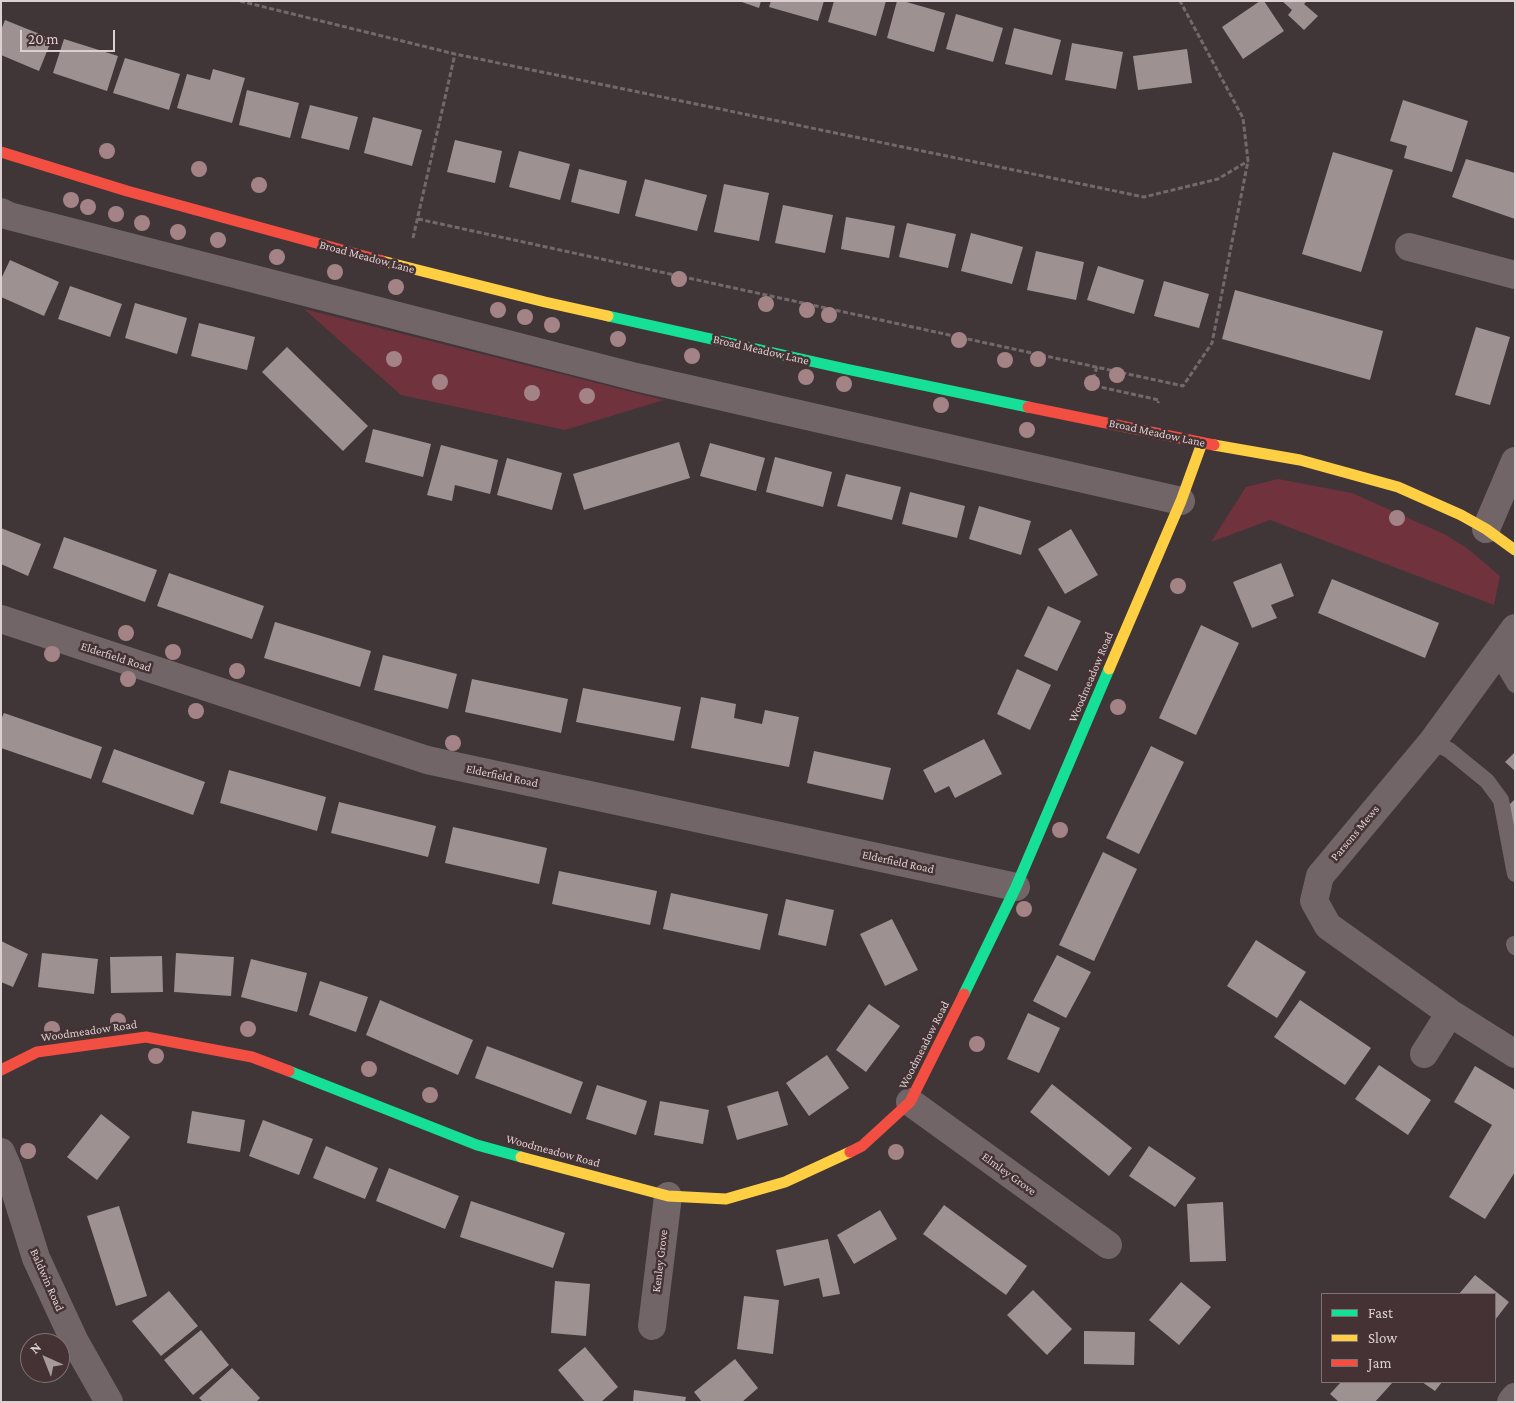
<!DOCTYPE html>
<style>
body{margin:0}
#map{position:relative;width:1516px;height:1403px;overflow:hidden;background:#403638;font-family:"Crimson Pro",serif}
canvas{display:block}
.frame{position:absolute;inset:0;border:2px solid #dcd0d2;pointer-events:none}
.legend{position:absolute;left:1321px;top:1293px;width:175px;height:90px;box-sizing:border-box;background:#443234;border:1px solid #817173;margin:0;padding:6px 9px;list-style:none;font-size:15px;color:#dcd0d2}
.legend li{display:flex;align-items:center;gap:10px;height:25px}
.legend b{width:25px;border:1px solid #817173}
.north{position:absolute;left:20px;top:1333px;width:50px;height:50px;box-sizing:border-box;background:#443234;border:1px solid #817173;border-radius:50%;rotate:316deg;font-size:14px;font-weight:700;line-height:20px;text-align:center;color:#dcd0d2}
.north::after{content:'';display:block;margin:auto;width:18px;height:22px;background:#a59a9c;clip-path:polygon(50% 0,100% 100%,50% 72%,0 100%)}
.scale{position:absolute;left:20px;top:30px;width:95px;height:22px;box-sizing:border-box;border:2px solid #dcd0d2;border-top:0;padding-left:6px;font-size:15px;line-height:18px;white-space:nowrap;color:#dcd0d2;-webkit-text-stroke:4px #443234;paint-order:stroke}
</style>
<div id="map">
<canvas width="1516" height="1403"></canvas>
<div class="frame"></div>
<ul class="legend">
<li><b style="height:6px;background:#16e098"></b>Fast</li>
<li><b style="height:6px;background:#ffcf43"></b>Slow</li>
<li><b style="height:6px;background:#f24e42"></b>Jam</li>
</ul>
<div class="north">N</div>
<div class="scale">20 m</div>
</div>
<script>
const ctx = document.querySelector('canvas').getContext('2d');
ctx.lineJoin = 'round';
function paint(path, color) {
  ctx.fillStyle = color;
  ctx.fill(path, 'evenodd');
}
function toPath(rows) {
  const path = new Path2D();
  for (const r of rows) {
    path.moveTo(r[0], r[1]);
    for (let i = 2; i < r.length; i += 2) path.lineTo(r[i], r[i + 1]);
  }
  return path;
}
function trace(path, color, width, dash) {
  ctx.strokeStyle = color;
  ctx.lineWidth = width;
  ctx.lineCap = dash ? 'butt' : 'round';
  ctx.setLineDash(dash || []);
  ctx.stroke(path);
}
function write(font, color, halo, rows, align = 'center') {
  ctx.font = font + ' "Crimson Pro",serif';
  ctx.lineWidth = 5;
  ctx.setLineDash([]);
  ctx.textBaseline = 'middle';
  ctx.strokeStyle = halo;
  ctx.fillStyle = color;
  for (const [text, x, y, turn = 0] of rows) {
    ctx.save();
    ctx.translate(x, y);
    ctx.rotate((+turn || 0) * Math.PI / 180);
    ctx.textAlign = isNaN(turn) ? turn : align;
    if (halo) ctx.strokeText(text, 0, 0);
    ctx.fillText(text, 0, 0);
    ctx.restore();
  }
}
paint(toPath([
 [304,309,664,400,565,430,401,395],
 [1278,479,1352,493,1444,534,1467,548,1500,576,1494,605,1270,520,1211,542,1246,487]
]), '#70323d');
paint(toPath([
 [739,1,761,1,759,8],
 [771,1,824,1,818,21,769,7],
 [834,1,886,1,876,36,828,22],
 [897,1,903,1,945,13,934,52,887,38],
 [1260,1,1264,1,1284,31,1243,59,1222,27],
 [1282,1,1307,1,1304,4,1318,16,1304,30,1288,15,1292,10],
 [956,14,1003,28,993,62,946,49],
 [5,20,52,39,39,71,1,55,1,30],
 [1014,28,1061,40,1052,75,1005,64],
 [64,39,118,56,107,91,53,73],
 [1072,43,1123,52,1116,89,1065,80],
 [1187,49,1192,83,1138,90,1133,56],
 [125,58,180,74,169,110,113,93],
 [213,69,245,78,232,123,177,108,187,74,210,80],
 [247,90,299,103,290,138,239,125],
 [1403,100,1468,121,1452,172,1404,158,1407,146,1390,141],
 [310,105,358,117,349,150,301,138],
 [373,117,422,130,412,166,364,153],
 [455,140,502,151,495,183,447,172],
 [519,151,570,164,560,200,509,187],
 [1333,152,1393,170,1361,272,1302,254],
 [1466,159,1515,173,1515,219,1452,197],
 [579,169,627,181,619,214,571,202],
 [645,179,707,195,697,231,635,216],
 [724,184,769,193,759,241,714,232],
 [783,205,833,215,825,253,775,243],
 [846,217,895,226,889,258,841,249],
 [907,223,956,234,948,268,899,257],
 [971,233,1023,247,1012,284,961,271],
 [1036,251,1084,262,1076,300,1027,290],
 [10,260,59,282,44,316,1,297,1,279],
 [1098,266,1144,280,1134,314,1087,300],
 [1164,281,1209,294,1199,328,1154,316],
 [70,286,122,304,110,337,58,319],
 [1235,290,1383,331,1370,380,1222,339],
 [135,303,187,318,177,354,125,338],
 [199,323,255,337,247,370,191,356],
 [1476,327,1510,337,1490,405,1455,395],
 [287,347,368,426,343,451,262,372],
 [373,429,431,444,423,477,365,462],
 [679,442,690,478,584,510,573,474],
 [710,443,765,458,756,491,700,476],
 [441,445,498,460,490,494,455,485,452,501,427,495],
 [775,457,832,472,823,507,766,492],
 [507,458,562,473,552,510,497,495],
 [846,474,901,487,892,520,837,506],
 [910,492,965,506,957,538,902,524],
 [979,506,1031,521,1021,555,969,539],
 [1,528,41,544,28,576,1,564],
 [1071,529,1098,575,1065,594,1038,549],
 [64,537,157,570,145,602,53,568],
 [1281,563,1294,596,1271,605,1277,618,1252,628,1233,582],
 [169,573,264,606,252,639,157,606],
 [1332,579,1439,623,1425,658,1318,613],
 [1048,606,1081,621,1057,671,1024,656],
 [275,622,371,651,360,687,264,658],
 [1201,625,1239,643,1196,735,1159,718],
 [383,655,457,674,448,709,374,690],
 [1017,669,1051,685,1030,730,997,714],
 [472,679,568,699,561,733,465,712],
 [583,688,681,707,674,741,576,722],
 [701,697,736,704,734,718,762,724,765,710,799,717,789,767,691,748],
 [4,713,102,747,91,779,1,748,1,719],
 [984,739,1002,774,955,798,949,786,935,793,923,770],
 [1151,746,1184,762,1139,854,1106,838],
 [114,749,205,782,193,815,102,782],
 [814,751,891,768,883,800,807,783],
 [1515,752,1515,771,1505,762],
 [229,770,326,797,317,831,220,803],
 [1515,799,1515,835,1508,806],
 [339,802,436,826,428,857,331,833],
 [453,827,547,848,539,884,445,863],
 [1103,852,1137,869,1094,961,1059,945],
 [559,871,657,891,650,925,552,904],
 [671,893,768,914,760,950,663,929],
 [786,899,834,910,826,946,778,935],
 [892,919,918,970,885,986,860,934],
 [1256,940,1306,972,1277,1018,1227,986],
 [1,941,28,954,13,987,1,982],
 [42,953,98,959,94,994,38,987],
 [176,953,234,957,231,996,174,992],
 [1057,955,1091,972,1066,1018,1033,1001],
 [162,956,163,992,111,993,110,957],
 [251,959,307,973,297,1012,241,997],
 [320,981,368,997,356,1032,309,1015],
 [380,1000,473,1040,458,1075,366,1035],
 [1300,1000,1371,1048,1345,1085,1274,1037],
 [869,1004,900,1026,866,1072,836,1050],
 [1028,1013,1060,1028,1039,1073,1007,1059],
 [487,1046,583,1082,571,1114,475,1078],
 [827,1055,849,1088,809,1116,786,1083],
 [1379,1065,1431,1100,1408,1135,1355,1099],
 [1475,1066,1515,1090,1515,1172,1485,1219,1449,1197,1492,1125,1454,1102],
 [1052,1084,1132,1148,1109,1176,1030,1112],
 [597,1085,647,1101,636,1135,586,1119],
 [778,1091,788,1125,737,1140,727,1106],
 [660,1101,709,1110,703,1144,654,1135],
 [192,1111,245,1120,240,1152,187,1143],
 [101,1114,130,1137,97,1180,67,1157],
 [263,1120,313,1139,299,1175,249,1156],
 [326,1146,378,1168,365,1199,313,1178],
 [1149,1146,1196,1178,1175,1207,1129,1176],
 [389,1168,459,1196,445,1229,376,1201],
 [471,1201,565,1233,553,1268,460,1237],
 [1223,1202,1226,1261,1190,1262,1187,1204],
 [944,1205,1027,1266,1006,1295,923,1234],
 [119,1206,147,1296,116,1306,87,1216],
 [880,1210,897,1239,854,1264,837,1235],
 [828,1239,840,1294,823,1297,819,1278,784,1286,776,1250],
 [1475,1275,1509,1302,1495,1320,1495,1294,1459,1294],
 [555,1281,590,1284,586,1336,551,1333],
 [1181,1282,1211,1307,1179,1345,1149,1320],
 [1033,1290,1072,1329,1047,1355,1007,1315],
 [169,1291,198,1326,161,1356,132,1321],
 [744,1296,779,1300,773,1354,737,1349],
 [201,1330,229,1365,193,1395,164,1360],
 [1084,1331,1135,1332,1134,1365,1084,1364],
 [585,1347,618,1387,601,1402,585,1402,558,1370],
 [735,1359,758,1388,742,1402,702,1402,694,1392],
 [232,1368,260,1398,256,1402,203,1402,199,1398],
 [1341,1382,1393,1382,1375,1402,1339,1402,1330,1394],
 [1422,1382,1442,1382,1435,1391],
 [634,1390,686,1397,685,1402,633,1402]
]), '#9d9192');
trace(toPath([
 [240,1,455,54,1144,197,1218,179,1248,161],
 [418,219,1183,386,1212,343,1248,161,1243,118,1180,1],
 [413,238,455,54],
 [1097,367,1091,385,1159,400,1158,403]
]), '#74696a', 3, [5, 2.5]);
trace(toPath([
 [1515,640,1506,670,1515,685],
 [1432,742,1449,750,1487,781,1501,800,1515,874],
 [1514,944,1515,947]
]), '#726567', 16);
trace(toPath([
 [1,212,9,216,636,377,1181,501],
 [1409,247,1515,275],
 [1486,529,1515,461],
 [1,619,427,760,1016,887],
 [1515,628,1432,742,1320,876,1314,901,1328,926,1450,1013,1515,1054],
 [1424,1054,1450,1013],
 [910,1102,1108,1245],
 [1,1152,8,1168,36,1258,75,1342,109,1402],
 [652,1326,668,1196],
 [1511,1402,1515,1397]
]), '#726567', 28);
trace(toPath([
 [608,316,846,369,1028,407],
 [964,994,1016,887,1109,669],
 [289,1071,477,1145,521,1157]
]), '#16e098', 11);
trace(toPath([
 [382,261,545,302,608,316],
 [1214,445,1300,460,1398,487,1461,515,1486,529,1515,550],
 [1109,669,1181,501,1202,443],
 [521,1157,668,1196,726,1199,785,1182,850,1152]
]), '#ffcf43', 11);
trace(toPath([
 [1,152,127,191,382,261],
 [1028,407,1214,445],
 [1,1070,37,1052,146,1037,252,1057,289,1071],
 [850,1152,862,1146,910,1102,964,994]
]), '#f24e42', 11);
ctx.fillStyle = '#a48387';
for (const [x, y] of [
 [107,151],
 [199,169],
 [259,185],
 [71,200],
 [88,207],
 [116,214],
 [142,223],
 [178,232],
 [218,240],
 [277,257],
 [335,272],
 [679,279],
 [396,287],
 [766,304],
 [498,310],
 [807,310],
 [829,315],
 [525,317],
 [552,325],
 [618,339],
 [959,340],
 [692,356],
 [394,359],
 [1038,359],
 [1005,360],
 [1117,375],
 [806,377],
 [440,382],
 [1092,383],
 [844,384],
 [532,393],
 [587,396],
 [941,405],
 [1027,430],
 [1397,518],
 [1178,586],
 [126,633],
 [173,652],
 [52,654],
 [237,671],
 [128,679],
 [1118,707],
 [196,711],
 [453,743],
 [1060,830],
 [1024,909],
 [118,1021],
 [52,1029],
 [248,1029],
 [977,1044],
 [156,1056],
 [369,1069],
 [430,1095],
 [28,1151],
 [896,1152]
]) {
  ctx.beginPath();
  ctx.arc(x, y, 8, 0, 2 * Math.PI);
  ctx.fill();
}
write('12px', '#dcd0d2', '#443234', [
 ["Broad Meadow Lane",367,257,15],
 ["Broad Meadow Lane",761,350,13],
 ["Broad Meadow Lane",1157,433,12],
 ["Elderfield Road",116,657,18],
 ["Woodmeadow Road",1091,677,-67],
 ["Elderfield Road",502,776,12],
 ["Parsons Mews",1355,833,-50],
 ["Elderfield Road",898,862,12],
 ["Woodmeadow Road",89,1031,-8],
 ["Woodmeadow Road",924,1045,-63],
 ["Woodmeadow Road",553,1151,15],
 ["Elmley Grove",1009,1174,36],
 ["Kenley Grove",660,1261,-83],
 ["Baldwin Road",47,1280,66]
]);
</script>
